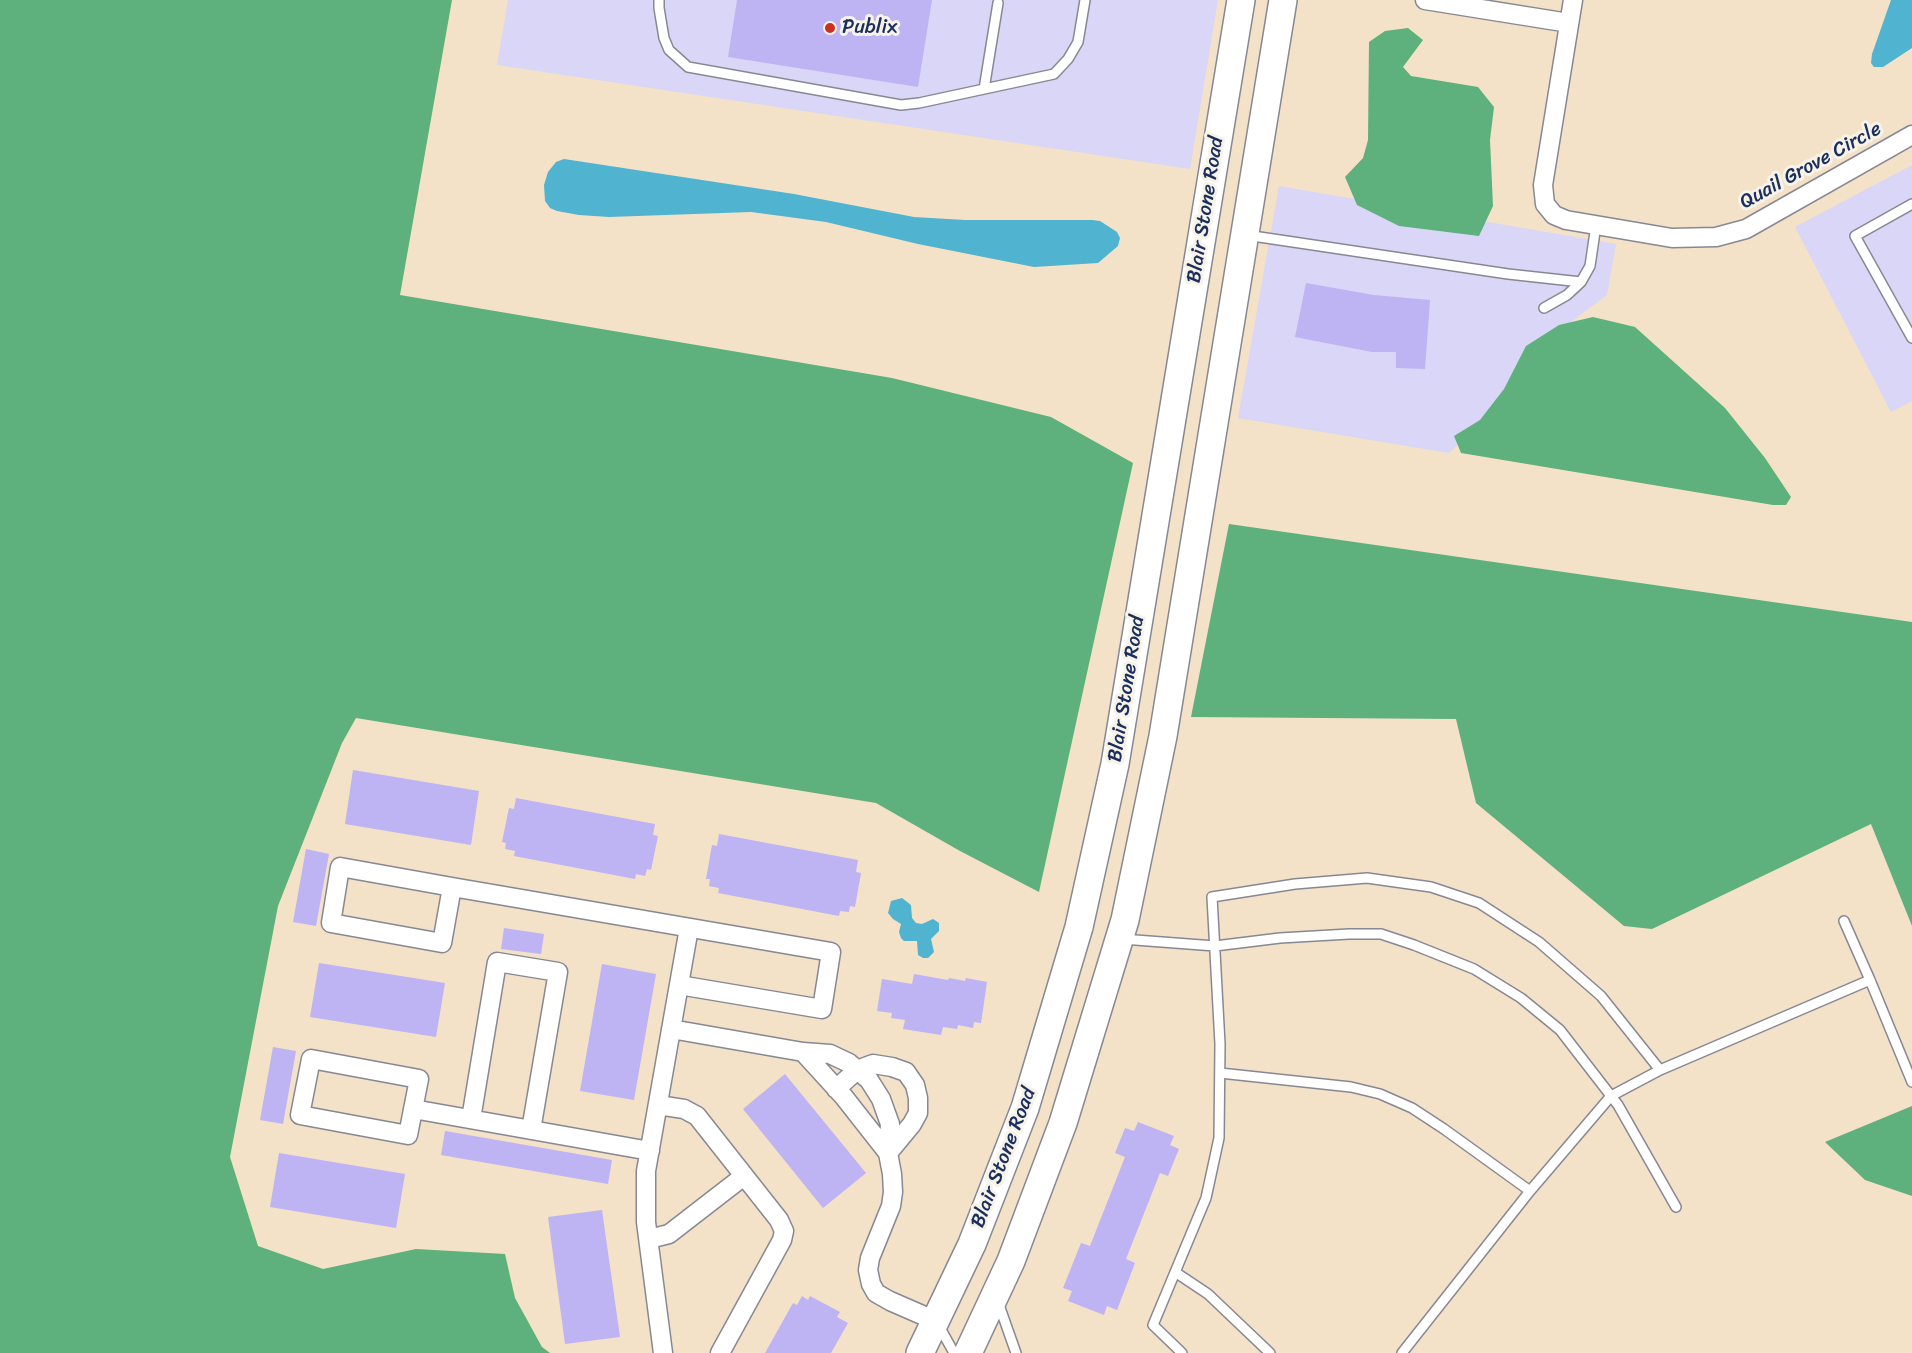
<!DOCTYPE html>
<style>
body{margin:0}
canvas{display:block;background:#f3e1c8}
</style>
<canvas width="1912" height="1353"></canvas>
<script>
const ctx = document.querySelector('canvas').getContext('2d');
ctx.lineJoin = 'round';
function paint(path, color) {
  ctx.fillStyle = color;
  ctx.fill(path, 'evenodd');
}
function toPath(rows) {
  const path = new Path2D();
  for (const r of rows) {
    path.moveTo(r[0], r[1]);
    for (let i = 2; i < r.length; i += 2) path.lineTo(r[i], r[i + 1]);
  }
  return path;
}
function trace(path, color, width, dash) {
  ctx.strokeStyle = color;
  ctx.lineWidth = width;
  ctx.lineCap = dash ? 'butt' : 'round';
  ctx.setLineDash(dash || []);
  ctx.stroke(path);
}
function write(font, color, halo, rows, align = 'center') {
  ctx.font = font + ' Sriracha,sans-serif';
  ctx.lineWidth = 6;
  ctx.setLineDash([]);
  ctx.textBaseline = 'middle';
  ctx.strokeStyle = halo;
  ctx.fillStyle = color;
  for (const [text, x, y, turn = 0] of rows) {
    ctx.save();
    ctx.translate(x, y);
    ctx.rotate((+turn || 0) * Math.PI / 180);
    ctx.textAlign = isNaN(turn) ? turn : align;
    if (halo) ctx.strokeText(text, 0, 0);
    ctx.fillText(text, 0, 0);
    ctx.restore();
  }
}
paint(toPath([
 [508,0,1218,0,1190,169,497,65],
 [1912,165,1912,401,1891,412,1795,227],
 [1279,186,1616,244,1607,295,1520,360,1501,405,1449,453,1238,418]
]), '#dad6f7');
paint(toPath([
 [0,0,452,0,400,295,892,378,1051,417,1133,463,1039,892,960,851,876,803,356,718,342,743,278,906,230,1157,258,1246,323,1269,416,1249,505,1254,515,1298,542,1347,550,1353,0,1353],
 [1408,28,1423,40,1403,67,1411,76,1478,87,1494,107,1490,140,1493,206,1479,236,1399,226,1357,205,1345,177,1363,158,1368,140,1369,42,1385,31],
 [1593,317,1635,327,1725,408,1765,458,1791,497,1786,505,1773,505,1461,453,1454,436,1480,420,1504,389,1526,346,1559,325],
 [1229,524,1912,622,1912,926,1871,824,1652,929,1624,926,1476,803,1456,719,1191,717],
 [1912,1106,1912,1196,1865,1180,1825,1142]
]), '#5eb07d');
paint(toPath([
 [1891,0,1912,0,1912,48,1883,67,1874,67,1871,63,1872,54],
 [564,159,794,194,914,217,965,220,1092,220,1100,221,1117,232,1120,238,1118,246,1098,263,1034,267,918,244,826,222,751,212,609,217,579,215,557,211,550,208,545,201,544,185,548,172,556,162],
 [902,898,911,905,912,918,916,923,922,924,933,919,939,923,939,931,931,939,934,952,928,958,923,958,918,955,917,941,904,941,901,938,899,932,901,924,893,919,888,913,891,901]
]), '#50b3cf');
paint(toPath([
 [737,0,932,0,918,87,728,57],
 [1306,283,1374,295,1430,300,1425,369,1396,368,1396,352,1372,352,1295,337],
 [353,770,479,791,471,845,345,824],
 [516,798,655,824,653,835,658,836,651,870,647,869,645,876,636,874,635,879,514,856,515,851,505,849,506,843,502,842,509,808,514,809],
 [719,834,858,860,856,872,861,873,855,907,850,906,849,912,840,911,839,916,718,893,719,888,709,886,710,879,706,879,712,845,717,846],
 [306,849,329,854,316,926,293,922],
 [504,928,544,934,541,954,501,949],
 [319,963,445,983,436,1037,310,1017],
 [602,964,656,974,634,1100,580,1091],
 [914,974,948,980,949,978,965,981,966,978,987,982,981,1023,974,1022,973,1028,958,1025,957,1029,943,1027,941,1035,903,1029,905,1020,891,1018,892,1013,877,1011,882,979,912,984],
 [273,1047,296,1051,283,1124,260,1120],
 [785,1074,866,1173,823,1208,743,1109],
 [1138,1122,1174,1136,1170,1145,1179,1149,1168,1176,1160,1173,1126,1259,1135,1263,1117,1310,1107,1306,1104,1315,1068,1301,1072,1291,1063,1288,1081,1243,1090,1246,1125,1157,1115,1153,1125,1128,1134,1131],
 [445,1131,612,1160,608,1184,441,1155],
 [279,1153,405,1174,396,1228,270,1207],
 [602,1210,620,1337,565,1344,548,1217],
 [802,1296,808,1300,810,1296,840,1312,837,1317,848,1323,831,1353,765,1353,793,1303,797,1305]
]), '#beb3f3');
const service = toPath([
 [659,0,659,8,664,38,669,50,688,67,901,105,919,103,1054,74,1068,59,1078,42,1085,0],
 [984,89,998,3],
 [1912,204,1855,236,1912,338],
 [1246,235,1508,274,1581,282],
 [1544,308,1567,295,1581,282,1590,266,1596,225],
 [1122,939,1215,946,1280,938,1349,934,1381,934,1414,945,1474,969,1521,998,1560,1030,1618,1105,1676,1207],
 [1870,980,1912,1082],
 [1220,1073,1351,1087,1380,1094,1412,1108,1444,1129,1530,1191],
 [1175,1272,1208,1294,1270,1353],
 [998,1302,1016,1353],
 [939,1326,954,1353],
 [1182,1353,1153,1325,1206,1198,1219,1138,1220,1044,1212,897,1295,884,1367,878,1431,887,1479,903,1539,942,1601,996,1660,1070],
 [1402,1353,1530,1191,1611,1096,1660,1070,1870,980,1844,921]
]);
const minor = toPath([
 [1425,0,1569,23],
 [1573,0,1543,185,1545,204,1554,215,1566,220,1672,238,1716,237,1746,229,1912,135],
 [452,887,442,943,331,923,340,867,452,887,831,952,822,1009,679,985],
 [671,1029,803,1052],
 [311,1059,419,1079,408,1135,300,1115,311,1059],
 [836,1089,857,1070,873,1064,892,1067,906,1072,915,1085,918,1098,918,1113,912,1124,888,1153],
 [658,1105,684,1109,697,1116,779,1220,784,1231,782,1240,720,1353],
 [413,1109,650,1151],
 [471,1119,497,962,558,972,531,1130],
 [888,1153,844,1097,803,1052,830,1054,849,1063,869,1080,881,1099,890,1124,888,1153,892,1174,893,1192,891,1206,870,1258,868,1270,871,1284,876,1293,890,1301,936,1321],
 [649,1239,669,1234,744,1176],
 [663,1353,646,1222,646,1171,689,928]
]);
const secondary = toPath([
 [920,1353,972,1244,1025,1108,1079,927,1115,764,1241,0],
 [968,1353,1011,1261,1063,1123,1125,920,1163,736,1283,0]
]);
trace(service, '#878893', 12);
trace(minor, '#878893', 21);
trace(secondary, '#878893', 30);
trace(service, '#fff', 9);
trace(minor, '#fff', 18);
trace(secondary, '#fff', 27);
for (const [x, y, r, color] of [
 [830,28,6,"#c8321e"]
]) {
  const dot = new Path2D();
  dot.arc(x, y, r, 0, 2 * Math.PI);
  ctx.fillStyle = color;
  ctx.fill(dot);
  trace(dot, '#f7f3e8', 2);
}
write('20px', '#1b2f5e', '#f7f3e8', [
 ["Publix",842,28]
], 'left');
write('20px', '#1b2f5e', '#f7f3e8', [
 ["Quail Grove Circle",1811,166,-29],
 ["Blair Stone Road",1206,210,-81],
 ["Blair Stone Road",1127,689,-81],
 ["Blair Stone Road",1004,1158,-69]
]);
</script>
